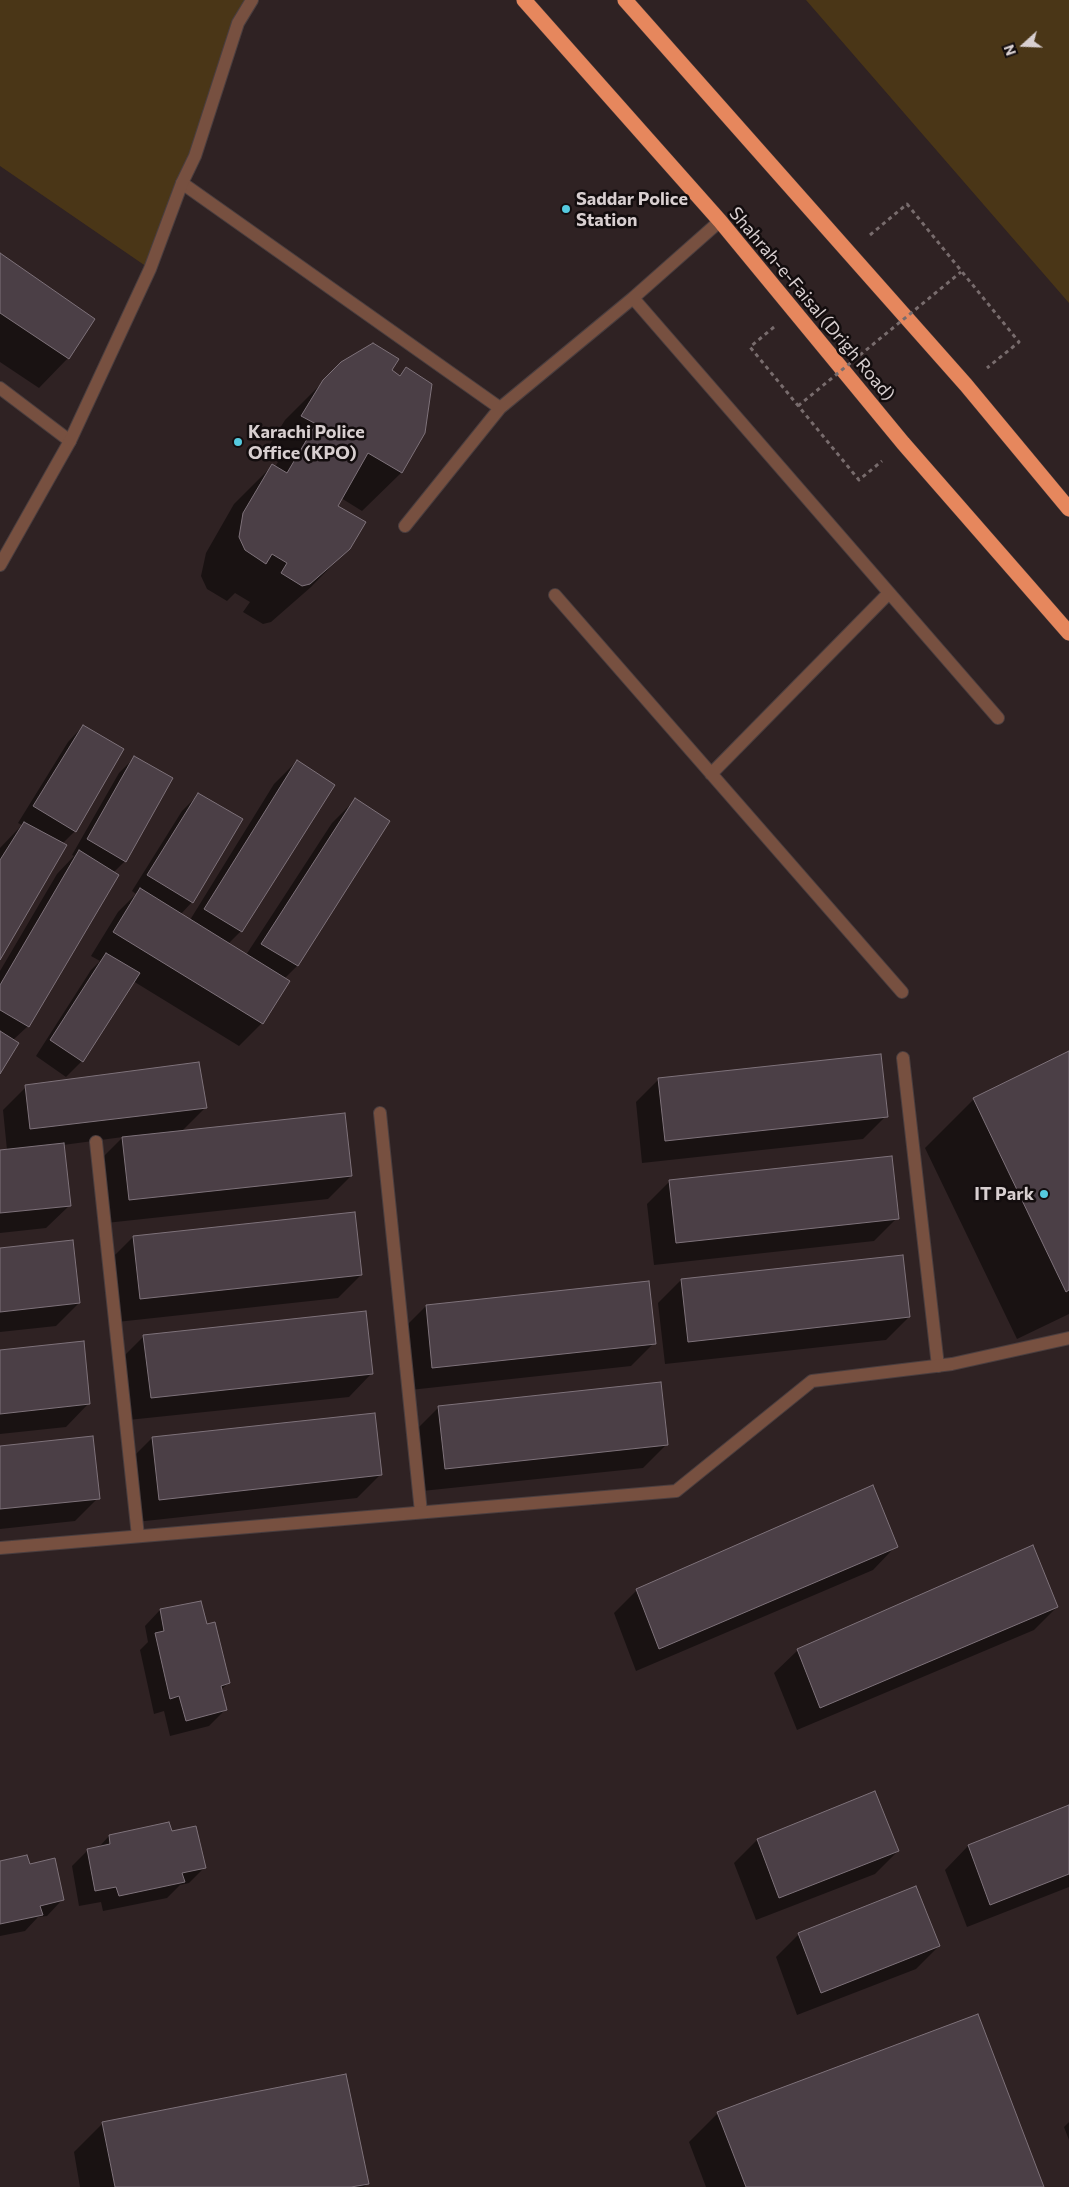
<!DOCTYPE html>
<style>
body{margin:0}
#map{position:relative;width:1069px;height:2187px;overflow:hidden;background:#2f2223;font-family:Commissioner,sans-serif}
canvas{display:block}
.north{position:absolute;left:999px;top:20px;width:50px;height:50px;-webkit-text-stroke:4px #130d0e;paint-order:stroke;rotate:250deg;font-size:14px;font-weight:700;line-height:20px;text-align:center;color:#d8cfd0}
.north::after{content:'';display:block;margin:auto;width:18px;height:22px;background:#d8cfd0;clip-path:polygon(50% 0,100% 100%,50% 72%,0 100%)}
</style>
<div id="map">
<canvas width="1069" height="2187"></canvas>
<div class="north">N</div>
</div>
<script>
const ctx = document.querySelector('canvas').getContext('2d');
ctx.lineJoin = 'round';
function paint(path, color) {
  ctx.fillStyle = color;
  ctx.fill(path, 'evenodd');
}
function toPath(rows) {
  const path = new Path2D();
  for (const r of rows) {
    path.moveTo(r[0], r[1]);
    for (let i = 2; i < r.length; i += 2) path.lineTo(r[i], r[i + 1]);
  }
  return path;
}
function trace(path, color, width, dash) {
  ctx.strokeStyle = color;
  ctx.lineWidth = width;
  ctx.lineCap = dash ? 'butt' : 'round';
  ctx.setLineDash(dash || []);
  ctx.stroke(path);
}
function write(font, color, halo, rows, align = 'center') {
  ctx.font = font + ' Commissioner,sans-serif';
  ctx.lineWidth = 5;
  ctx.setLineDash([]);
  ctx.textBaseline = 'middle';
  ctx.strokeStyle = halo;
  ctx.fillStyle = color;
  for (const [text, x, y, turn = 0] of rows) {
    ctx.save();
    ctx.translate(x, y);
    ctx.rotate((+turn || 0) * Math.PI / 180);
    ctx.textAlign = isNaN(turn) ? turn : align;
    if (halo) ctx.strokeText(text, 0, 0);
    ctx.fillText(text, 0, 0);
    ctx.restore();
  }
}
paint(toPath([
 [0,0,252,0,150,269,0,166],
 [806,0,1069,0,1069,303]
]), '#4a3617');
paint(toPath([
 [0,254,93,319,68,358,39,388,0,362],
 [406,369,424,432,401,473,362,511,341,498,336,506,349,548,311,587,271,622,263,624,243,612,250,602,235,593,227,601,207,589,201,576,206,553,234,504,272,466,275,467,278,462,264,454,285,420,324,381,390,371,398,376],
 [83,726,75,831,62,844,0,957,0,848,22,825,18,823,68,742],
 [135,757,125,861,113,873,117,875,28,1026,13,1040,0,1072,0,971,57,874,74,856,72,855,119,773],
 [297,761,333,786,241,931,228,944,246,955,332,823,355,800,297,966,284,979,262,1023,239,1046,133,981,82,1061,66,1077,36,1056,91,970,100,961,91,956,118,912,136,894,132,891,182,811,198,795,192,902,181,914,190,920,274,784],
 [1069,1053,1069,1314,1017,1339,925,1148,974,1099],
 [659,1079,886,1116,863,1139,642,1163,636,1102],
 [26,1087,206,1107,181,1132,351,1176,328,1199,106,1223,99,1161,123,1137,63,1145,70,1205,46,1228,0,1233,0,1151,7,1150,3,1110],
 [670,1181,897,1218,874,1241,654,1265,647,1204],
 [133,1237,361,1275,338,1298,117,1322,110,1260],
 [0,1249,79,1303,56,1326,0,1332],
 [681,1280,909,1317,886,1340,665,1364,658,1303],
 [426,1306,654,1343,631,1366,410,1390,403,1329],
 [144,1336,372,1373,349,1397,128,1420,121,1359],
 [0,1352,89,1403,66,1427,0,1434],
 [438,1408,667,1444,643,1468,422,1491,415,1431],
 [152,1438,380,1475,357,1498,136,1522,129,1461],
 [0,1447,98,1498,75,1521,0,1529],
 [896,1546,873,1570,636,1671,614,1613,637,1590],
 [1057,1607,1034,1630,797,1730,774,1673,798,1650],
 [160,1610,206,1626,229,1682,221,1690,225,1710,209,1726,170,1736,164,1711,154,1714,140,1650,148,1642,145,1626],
 [875,1793,898,1851,875,1874,756,1920,734,1863,757,1840],
 [1069,1806,1069,1887,967,1927,945,1870,968,1846],
 [171,1832,205,1867,189,1883,180,1885,167,1898,103,1911,101,1902,79,1906,72,1866,88,1850,98,1848,109,1836],
 [0,1862,62,1900,47,1916,38,1917,25,1931,0,1936],
 [799,1934,939,1946,916,1969,797,2015,776,1957],
 [718,2113,1042,2187,706,2187,689,2142],
 [1069,2122,1069,2140,1064,2127],
 [103,2123,368,2183,364,2187,80,2187,74,2152]
]), '#0007');
const building = toPath([
 [0,253,95,319,69,359,0,313,0,253],
 [373,343,399,359,392,370,400,376,406,367,432,384,425,433,402,473,368,453,338,506,366,522,350,549,310,584,302,586,281,573,287,563,272,554,266,564,245,550,239,537,243,513,272,464,287,473,316,424,301,416,323,380,341,362,373,343],
 [83,725,124,749,76,832,33,806,83,725],
 [134,756,173,778,126,862,87,839,134,756],
 [297,760,335,785,242,932,204,909,297,760],
 [198,793,243,819,193,903,147,875,198,793],
 [355,798,390,821,298,966,261,944,355,798],
 [24,822,67,845,0,960,0,860,24,822],
 [79,850,119,875,29,1027,0,1010,0,985,79,850],
 [140,888,290,981,263,1024,113,932,140,888],
 [106,953,140,973,83,1062,50,1040,106,953],
 [0,1031,19,1043,0,1074,0,1031],
 [1069,1051,1069,1290,1066,1292,973,1098,1069,1051],
 [881,1054,888,1117,665,1141,658,1078,881,1054],
 [199,1062,207,1108,30,1129,25,1085,199,1062],
 [345,1113,352,1176,129,1200,122,1137,345,1113],
 [64,1143,71,1206,0,1213,0,1150,64,1143],
 [892,1156,899,1219,676,1243,669,1180,892,1156],
 [355,1212,362,1275,140,1299,133,1236,355,1212],
 [73,1240,80,1303,0,1312,0,1248,73,1240],
 [903,1255,910,1317,688,1342,681,1279,903,1255],
 [649,1281,656,1344,432,1368,426,1305,649,1281],
 [366,1311,373,1374,151,1398,143,1335,366,1311],
 [84,1341,90,1404,0,1414,0,1350,84,1341],
 [661,1382,668,1445,445,1469,438,1406,661,1382],
 [375,1413,382,1475,159,1500,152,1437,375,1413],
 [93,1436,100,1499,0,1509,0,1446,93,1436],
 [873,1485,898,1547,659,1649,636,1589,873,1485],
 [1033,1545,1058,1607,820,1708,797,1649,1033,1545],
 [201,1601,207,1624,215,1622,230,1683,221,1686,227,1710,186,1721,179,1696,170,1699,155,1633,164,1631,160,1609,201,1601],
 [875,1791,899,1851,779,1898,757,1839,875,1791],
 [1069,1805,1069,1874,990,1905,968,1845,1069,1805],
 [169,1822,172,1831,196,1826,206,1868,182,1873,185,1882,119,1896,116,1887,95,1891,87,1849,110,1844,109,1835,169,1822],
 [27,1855,30,1864,55,1858,64,1900,40,1906,43,1915,0,1924,0,1861,27,1855],
 [916,1886,940,1946,821,1993,798,1933,916,1886],
 [978,2014,1044,2187,746,2187,717,2112,978,2014],
 [346,2074,369,2184,351,2187,115,2187,102,2122,346,2074]
]);
paint(building, '#4b3f46');
trace(building, '#7e727a', 1);
const lane = toPath([
 [182,183,500,408],
 [720,221,633,298,998,718],
 [0,388,70,441],
 [405,526,500,408,633,298],
 [555,595,902,992],
 [711,774,888,594],
 [903,1058,938,1366],
 [380,1113,421,1512],
 [96,1142,138,1536]
]);
const street = toPath([
 [0,565,70,441,150,269,182,183,195,156,238,23,252,0],
 [0,1548,676,1491,812,1381,952,1364,1069,1338]
]);
const highway = toPath([
 [524,0,720,221,903,443,1069,633],
 [625,0,966,385,1069,509]
]);
trace(lane, '#4a3e3f', 14);
trace(street, '#4a3e3f', 14);
trace(highway, '#4a3e3f', 16);
trace(toPath([
 [870,235,907,204,1019,342,987,368],
 [774,327,750,347,859,480,882,461]
]), '#786c6d', 3, [4, 4]);
trace(lane, '#775040', 12);
trace(street, '#775040', 12);
trace(highway, '#e6875d', 15);
trace(toPath([
 [798,406,961,272]
]), '#786c6d', 3, [4, 4]);
for (const [x, y, r, color] of [
 [566,209,5,"#55cadf"],
 [238,442,5,"#55cadf"],
 [1044,1194,5,"#55cadf"]
]) {
  const dot = new Path2D();
  dot.arc(x, y, r, 0, 2 * Math.PI);
  ctx.fillStyle = color;
  ctx.fill(dot);
  trace(dot, '#130d0e', 2);
}
write('bold 18px', '#d8cfd0', '#130d0e', [
 ["Saddar Police",576,199],
 ["Station",576,220],
 ["Karachi Police",248,432],
 ["Office (KPO)",248,453],
 ["IT Park",1034,1194,"right"]
], 'left');
write('18px', '#d8cfd0', '#130d0e', [
 ["Shahrah-e-Faisal (Drigh Road)",812,304,50]
]);
</script>
